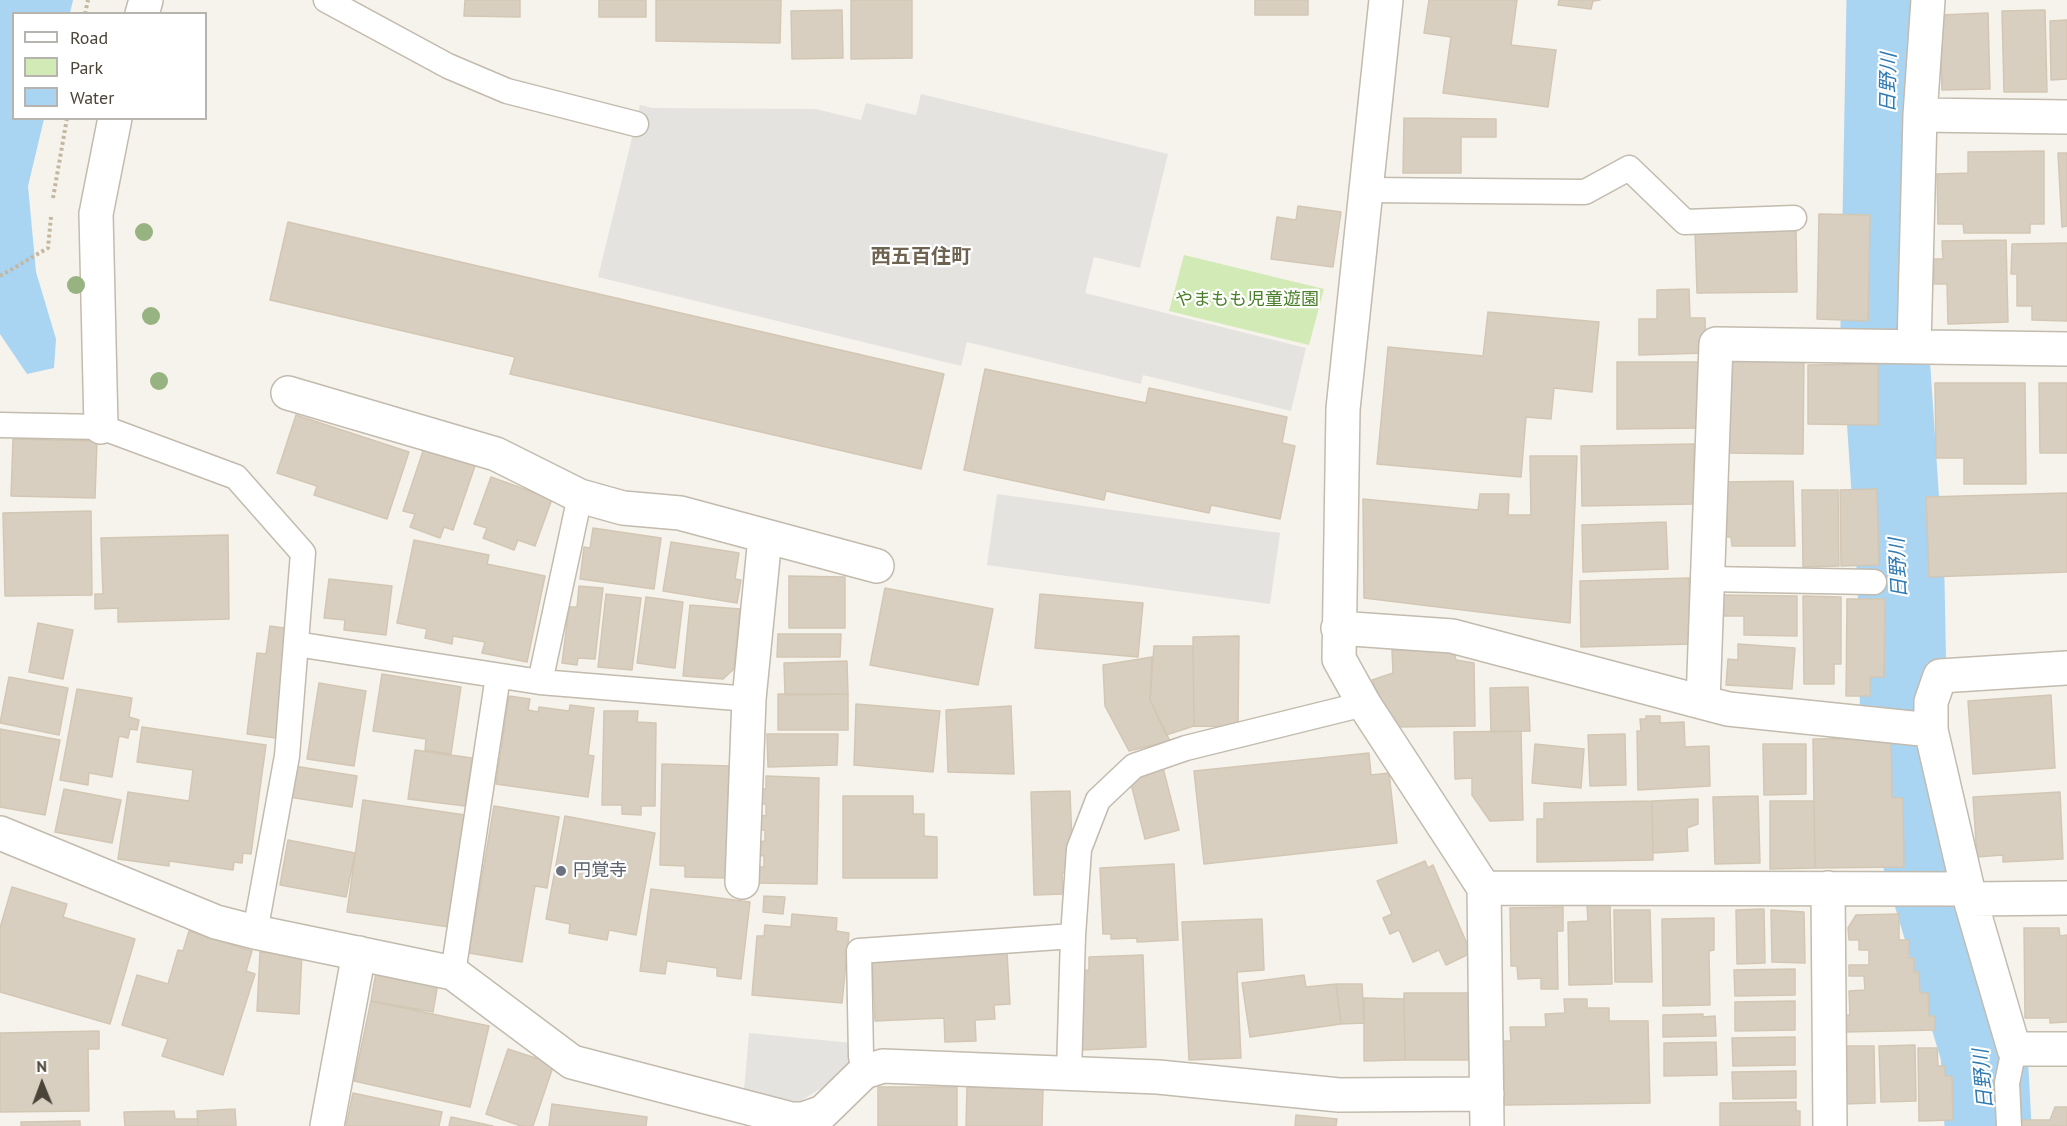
<!DOCTYPE html>
<meta charset="utf-8">
<style>
body{margin:0}
#map{position:relative;width:2067px;height:1126px;overflow:hidden;background:#f6f3ec;font-family:"PT Sans",sans-serif}
canvas{display:block}
.legend{position:absolute;left:12px;top:12px;width:195px;height:108px;box-sizing:border-box;background:#fff;border:2px solid #b7b4b0;margin:0;padding:8px 10px;list-style:none;font-size:18px;color:#4b4439}
.legend li{display:flex;align-items:center;gap:12px;height:30px}
.legend b{width:30px;border:2px solid #b7b4b0}
.north{position:absolute;left:12px;top:1054px;width:60px;height:60px;-webkit-text-stroke:4px #fff;paint-order:stroke;rotate:359deg;font-size:16px;font-weight:700;line-height:24px;text-align:center;color:#4b4439}
.north::after{content:'';display:block;margin:auto;width:21px;height:27px;background:#4b4439;clip-path:polygon(50% 0,100% 100%,50% 72%,0 100%)}
</style>
<div id="map">
<canvas width="2067" height="1126"></canvas>
<ul class="legend">
<li><b style="height:8px;background:#fff"></b>Road</li>
<li><b style="height:16px;background:#d2eab5"></b>Park</li>
<li><b style="height:16px;background:#a9d4f2"></b>Water</li>
</ul>
<div class="north">N</div>
</div>
<script>
const ctx = document.querySelector('canvas').getContext('2d');
ctx.lineJoin = 'round';
function paint(path, color) {
  ctx.fillStyle = color;
  ctx.fill(path, 'evenodd');
}
function toPath(rows) {
  const path = new Path2D();
  for (const r of rows) {
    path.moveTo(r[0], r[1]);
    for (let i = 2; i < r.length; i += 2) path.lineTo(r[i], r[i + 1]);
  }
  return path;
}
function trace(path, color, width, dash) {
  ctx.strokeStyle = color;
  ctx.lineWidth = width;
  ctx.lineCap = dash ? 'butt' : 'round';
  ctx.setLineDash(dash || []);
  ctx.stroke(path);
}
function write(font, color, halo, rows, align = 'center') {
  ctx.font = font + ' "PT Sans","Noto Sans JP",sans-serif';
  ctx.lineWidth = 4.5;
  ctx.setLineDash([]);
  ctx.textBaseline = 'middle';
  ctx.strokeStyle = halo;
  ctx.fillStyle = color;
  for (const [text, x, y, turn = 0] of rows) {
    ctx.save();
    ctx.translate(x, y);
    ctx.rotate((+turn || 0) * Math.PI / 180);
    ctx.textAlign = isNaN(turn) ? turn : align;
    if (halo) ctx.strokeText(text, 0, 0);
    ctx.fillText(text, 0, 0);
    ctx.restore();
  }
}
paint(toPath([
 [1184,255,1324,289,1309,345,1169,311]
]), '#d2eab5');
paint(toPath([
 [921,94,1168,154,1140,268,1094,257,1085,293,1306,348,1291,411,1143,375,1141,384,967,342,961,366,598,277,640,105,653,108,816,109,861,120,866,103,916,115],
 [997,494,1280,533,1270,604,987,565],
 [749,1033,852,1043,853,1055,842,1075,799,1102,744,1090]
]), '#e5e3e0');
paint(toPath([
 [0,0,73,0,70,13,14,14,14,118,44,119,28,186,36,272,56,339,54,368,27,374,0,334]
]), '#a9d4f2');
trace(toPath([
 [1890,0,1884,325,1901,581,1904,739,1912,812,1984,1052,1988,1126]
]), '#a9d4f2', 87);
const building = toPath([
 [465,0,520,0,520,17,464,16,465,0],
 [599,0,646,0,646,17,599,17,599,0],
 [656,0,781,0,780,43,656,41,656,0],
 [851,0,912,0,912,58,851,59,851,0],
 [1255,0,1308,0,1308,15,1255,15,1255,0],
 [1429,0,1517,0,1511,45,1556,50,1548,107,1443,93,1451,37,1424,33,1429,0],
 [1559,0,1600,0,1593,1,1591,9,1558,5,1559,0],
 [842,10,843,58,792,59,791,11,842,10],
 [2045,10,2047,92,2004,92,2002,11,2045,10],
 [1988,13,1990,89,1942,90,1940,15,1988,13],
 [2067,20,2067,79,2051,80,2050,21,2067,20],
 [1404,118,1496,119,1496,137,1461,137,1461,173,1403,173,1404,118],
 [2044,151,2044,224,2030,224,2030,233,1964,233,1963,224,1938,224,1937,174,1968,173,1968,152,2044,151],
 [2058,153,2067,153,2067,226,2062,227,2058,153],
 [1298,206,1341,212,1333,267,1271,259,1277,217,1296,220,1298,206],
 [1819,214,1870,215,1868,321,1817,319,1819,214],
 [288,222,944,374,921,469,510,374,515,357,270,300,288,222],
 [1796,229,1797,292,1697,293,1695,231,1796,229],
 [2006,240,2008,322,1948,324,1947,284,1934,284,1934,259,1943,259,1942,241,2006,240],
 [2067,243,2067,321,2032,320,2032,306,2017,306,2017,274,2011,274,2012,244,2067,243],
 [1689,289,1690,318,1705,318,1706,353,1639,355,1639,319,1657,319,1657,290,1689,289],
 [1488,312,1599,322,1592,392,1554,388,1551,419,1526,417,1521,477,1377,464,1388,347,1483,356,1488,312],
 [1730,355,1804,356,1803,454,1729,453,1730,355],
 [1617,362,1701,362,1702,428,1617,429,1617,362],
 [1878,364,1878,425,1808,424,1808,365,1878,364],
 [985,369,1146,403,1149,388,1287,417,1282,443,1295,446,1280,519,1211,505,1209,513,1106,491,1104,500,964,470,985,369],
 [1935,383,2025,383,2026,484,1964,484,1964,458,1936,458,1935,383],
 [2039,383,2067,383,2067,453,2040,453,2039,383],
 [296,415,409,452,387,519,314,495,317,486,277,473,296,415],
 [13,439,97,441,95,498,11,496,13,439],
 [1694,444,1695,504,1582,506,1581,446,1694,444],
 [424,448,475,466,453,530,444,527,440,538,410,527,415,514,403,511,424,448],
 [1530,456,1577,456,1570,623,1364,598,1363,499,1478,510,1480,494,1509,494,1508,515,1531,515,1530,456],
 [491,477,552,499,535,546,518,540,514,550,483,538,487,528,474,524,491,477],
 [1793,481,1795,546,1732,546,1731,537,1725,537,1724,482,1793,481],
 [1877,489,1879,565,1841,566,1840,490,1877,489],
 [1802,490,1838,490,1839,566,1803,567,1802,490],
 [2067,493,2067,572,1929,577,1926,497,2067,493],
 [91,511,92,595,5,596,3,513,91,511],
 [1666,522,1668,569,1583,572,1582,525,1666,522],
 [593,528,661,538,654,589,580,579,584,547,590,548,593,528],
 [228,535,229,619,118,622,118,608,95,609,95,594,103,594,101,538,228,535],
 [414,540,489,555,487,564,545,576,527,662,482,653,485,642,453,636,452,644,425,638,427,629,397,623,414,540],
 [671,542,739,553,735,579,741,580,737,603,663,591,671,542],
 [789,576,845,577,845,628,789,628,789,576],
 [1689,578,1691,644,1581,647,1580,581,1689,578],
 [329,579,392,586,386,635,344,630,345,620,324,618,329,579],
 [579,586,603,588,595,659,578,658,577,665,562,663,569,607,577,607,579,586],
 [885,588,993,609,978,685,870,665,885,588],
 [606,594,641,598,632,670,598,667,606,594],
 [1040,594,1143,603,1138,657,1035,648,1040,594],
 [1722,595,1797,596,1797,636,1744,635,1744,616,1722,616,1722,595],
 [1803,596,1841,597,1841,664,1834,664,1834,684,1804,684,1803,596],
 [646,597,683,602,675,668,637,663,646,597],
 [1847,599,1885,599,1884,677,1870,677,1870,696,1846,696,1847,599],
 [690,605,740,609,734,669,723,679,683,676,690,605],
 [38,623,73,630,63,679,29,672,38,623],
 [270,626,291,629,276,738,247,734,257,653,266,654,270,626],
 [778,634,841,634,840,657,777,657,778,634],
 [1239,636,1238,727,1194,726,1193,637,1239,636],
 [1738,644,1795,648,1792,689,1726,685,1728,659,1738,660,1738,644],
 [1154,646,1193,646,1194,726,1166,735,1150,700,1154,646],
 [1392,650,1454,652,1456,660,1474,663,1475,726,1395,727,1372,680,1393,673,1392,650],
 [1152,657,1150,700,1170,741,1129,751,1105,706,1103,665,1152,657],
 [847,661,848,694,785,695,784,663,847,661],
 [382,674,461,687,451,754,425,750,426,739,373,731,382,674],
 [9,677,68,688,59,735,0,723,9,677],
 [319,683,366,691,354,766,307,759,319,683],
 [1528,687,1530,731,1491,732,1490,688,1528,687],
 [77,689,132,698,129,717,139,720,137,730,130,729,128,738,119,736,112,777,89,773,88,785,60,780,77,689],
 [778,694,848,694,848,730,778,730,778,694],
 [2051,695,2055,768,1973,774,1968,701,2051,695],
 [509,696,530,699,528,710,538,712,539,707,569,711,570,705,594,708,588,755,594,756,588,797,496,784,509,696],
 [856,704,940,711,933,772,854,765,856,704],
 [1011,706,1014,774,948,772,946,710,1011,706],
 [604,711,638,711,637,722,656,723,655,806,641,806,641,815,622,814,622,805,602,805,604,711],
 [1646,716,1660,716,1660,723,1684,722,1685,747,1709,746,1710,786,1638,790,1637,731,1641,731,1640,719,1646,719,1646,716],
 [142,727,266,745,251,854,243,853,242,863,234,862,233,870,169,861,169,866,118,859,128,792,189,801,193,770,137,762,142,727],
 [0,729,60,740,45,815,0,807,0,729],
 [1521,731,1523,820,1490,821,1472,795,1472,778,1455,779,1454,732,1521,731],
 [767,734,838,734,837,765,768,767,767,734],
 [1625,734,1626,785,1590,786,1588,735,1625,734],
 [1891,738,1892,798,1903,798,1904,867,1815,868,1813,739,1891,738],
 [1535,744,1584,749,1581,788,1532,783,1535,744],
 [1763,744,1806,744,1806,794,1764,795,1763,744],
 [415,750,472,758,465,806,408,799,415,750],
 [1369,753,1371,775,1389,773,1397,843,1204,864,1194,771,1369,753],
 [662,764,730,766,726,878,685,877,685,866,660,865,662,764],
 [294,766,357,776,352,807,289,797,294,766],
 [1163,768,1179,830,1145,839,1129,776,1163,768],
 [766,776,819,778,817,884,757,883,758,867,764,867,764,856,758,855,759,842,765,841,765,830,758,830,759,815,766,816,766,804,759,804,759,789,766,789,766,776],
 [64,789,121,800,112,843,55,832,64,789],
 [1070,791,1073,872,1062,873,1063,894,1034,895,1031,792,1070,791],
 [2060,792,2063,859,2003,862,2003,855,1977,857,1973,797,2060,792],
 [843,796,913,796,913,814,924,814,924,836,937,837,937,878,843,878,843,796],
 [1758,796,1760,863,1715,864,1713,797,1758,796],
 [1698,799,1698,824,1687,828,1688,851,1653,853,1652,801,1698,799],
 [363,800,465,815,449,927,347,912,363,800],
 [1652,801,1653,860,1537,862,1537,819,1544,819,1544,803,1652,801],
 [1770,801,1814,801,1815,868,1770,869,1770,801],
 [494,806,559,817,547,888,535,886,522,962,469,953,494,806],
 [565,816,655,833,636,935,609,930,607,940,569,933,570,924,546,919,565,816],
 [288,840,355,853,346,897,280,885,288,840],
 [1425,861,1428,868,1433,865,1471,953,1446,965,1439,950,1413,962,1399,930,1390,934,1383,918,1392,914,1377,881,1425,861],
 [1174,864,1178,940,1137,942,1137,938,1111,939,1111,934,1103,934,1100,868,1174,864],
 [12,887,67,904,63,917,135,939,110,1024,0,992,0,928,12,887],
 [651,889,750,902,741,979,717,976,717,968,667,961,665,974,640,971,651,889],
 [764,896,785,897,783,914,763,912,764,896],
 [1587,905,1610,905,1612,984,1569,985,1568,922,1588,921,1587,905],
 [1563,907,1563,931,1557,931,1558,989,1541,989,1541,978,1518,979,1517,966,1511,966,1510,908,1563,907],
 [1764,909,1765,963,1737,964,1736,910,1764,909],
 [1614,910,1650,910,1652,982,1615,982,1614,910],
 [1771,910,1804,912,1805,963,1772,962,1771,910],
 [792,914,837,918,836,931,849,933,842,1003,752,995,757,936,764,936,765,925,791,927,792,914],
 [1899,914,1899,940,1909,940,1909,958,1914,958,1914,972,1919,972,1920,993,1928,993,1929,1016,1935,1016,1935,1030,1846,1032,1846,1015,1850,1015,1849,991,1865,990,1864,976,1849,976,1849,965,1869,965,1869,950,1859,950,1859,940,1849,940,1848,928,1856,915,1899,914],
 [1714,918,1714,950,1709,951,1710,1005,1663,1006,1662,919,1714,918],
 [1262,919,1264,970,1237,972,1241,1058,1189,1060,1182,922,1262,919],
 [2024,928,2059,928,2060,936,2067,935,2067,1022,2050,1023,2050,1018,2025,1018,2024,928],
 [189,931,252,951,246,971,255,974,223,1075,162,1056,168,1039,122,1025,137,975,168,984,178,950,183,951,189,931],
 [260,952,302,953,299,1014,257,1011,260,952],
 [1007,952,1010,1004,994,1005,995,1019,975,1020,976,1041,945,1042,944,1018,875,1021,872,955,1007,952],
 [1143,955,1146,1047,1080,1050,1077,971,1089,970,1089,957,1143,955],
 [1795,969,1795,995,1735,996,1734,970,1795,969],
 [376,972,438,983,433,1012,371,1001,376,972],
 [1304,975,1306,987,1336,984,1341,1024,1250,1037,1242,983,1304,975],
 [1336,984,1362,984,1364,1023,1341,1024,1336,984],
 [1404,993,1479,993,1471,1060,1405,1060,1404,993],
 [1364,998,1404,999,1405,1060,1364,1061,1364,998],
 [1564,999,1587,999,1587,1008,1609,1008,1609,1021,1648,1021,1650,1103,1504,1105,1503,1041,1511,1041,1510,1027,1546,1027,1545,1014,1565,1013,1564,999],
 [371,1001,489,1026,470,1107,354,1081,371,1001],
 [1795,1001,1795,1030,1735,1031,1735,1002,1795,1001],
 [1703,1014,1703,1017,1715,1016,1716,1036,1663,1037,1663,1015,1703,1014],
 [99,1031,99,1049,88,1049,89,1111,0,1112,0,1033,99,1031],
 [1795,1037,1795,1065,1733,1066,1732,1038,1795,1037],
 [1716,1042,1717,1075,1664,1076,1664,1043,1716,1042],
 [1915,1045,1916,1101,1881,1102,1879,1046,1915,1045],
 [1842,1046,1874,1046,1875,1103,1843,1104,1842,1046],
 [1918,1048,1937,1048,1938,1066,1945,1066,1945,1076,1952,1076,1953,1120,1919,1121,1918,1048],
 [508,1049,554,1064,533,1126,521,1126,486,1114,508,1049],
 [1796,1071,1796,1098,1733,1099,1732,1072,1796,1071],
 [878,1087,957,1087,957,1126,878,1126,878,1087],
 [967,1087,1043,1089,1042,1126,966,1126,967,1087],
 [353,1093,442,1112,439,1126,346,1126,353,1093],
 [1796,1102,1796,1111,1800,1111,1800,1126,1720,1126,1720,1103,1796,1102],
 [552,1104,647,1117,646,1126,549,1126,552,1104],
 [2055,1107,2067,1107,2067,1126,2018,1126,2018,1120,2050,1120,2055,1107],
 [235,1109,236,1126,198,1126,197,1111,235,1109],
 [174,1111,175,1119,198,1119,198,1126,125,1126,124,1112,174,1111],
 [1296,1115,1337,1119,1336,1126,1295,1126,1296,1115],
 [451,1117,493,1126,449,1126,451,1117],
 [80,1121,80,1126,21,1126,21,1122,80,1121]
]);
paint(building, '#d8cfc1');
trace(building, '#d3c7b4', 1.5);
const service = toPath([
 [326,0,448,66,507,91,636,124],
 [1368,190,1585,192,1629,168,1685,222,1794,218],
 [0,425,101,427,236,477,303,553,287,756,255,932],
 [1708,579,1874,582],
 [296,644,540,682,749,699],
 [540,682,580,496],
 [453,973,498,676],
 [864,1072,861,1056,859,951,1073,936],
 [1069,1073,1073,936,1079,849,1098,800,1134,766,1186,748,1364,704],
 [2009,1126,2007,1083,2014,1049]
]);
const minor = toPath([
 [1386,0,1343,409,1339,659,1364,704,1484,888,1487,1126],
 [142,14,146,0],
 [1920,115,2067,117],
 [1914,346,1920,115,1928,0],
 [288,393,496,454,580,496,623,508,680,513,877,566],
 [101,427,96,214,115,118],
 [1338,628,1452,636,1728,709,1931,730],
 [2067,668,1940,676,1931,702,1931,730,1970,899,2014,1049,2067,1049],
 [1703,702,1716,344,2067,349],
 [0,833,216,922,255,932,453,973,572,1062,791,1119,803,1119,823,1112,864,1072,883,1066,1158,1077,1339,1095,1487,1094],
 [742,882,749,699,765,537],
 [1484,888,1968,889],
 [1828,888,1830,1126],
 [1970,899,2067,898],
 [327,1126,359,953]
]);
trace(service, '#c2bbae', 27);
trace(minor, '#c2bbae', 36);
trace(toPath([
 [85,14,88,0],
 [53,198,67,118],
 [0,276,48,248,51,217]
]), '#c4b79f', 4, [3, 3]);
trace(service, '#fff', 24);
trace(minor, '#fff', 33);
ctx.fillStyle = '#97b381';
for (const [x, y] of [
 [144,232],
 [76,285],
 [151,316],
 [159,381]
]) {
  ctx.beginPath();
  ctx.arc(x, y, 9, 0, 2 * Math.PI);
  ctx.fill();
}
for (const [x, y, r, color] of [
 [561,871,6,"#6b7280"]
]) {
  const dot = new Path2D();
  dot.arc(x, y, r, 0, 2 * Math.PI);
  ctx.fillStyle = color;
  ctx.fill(dot);
  trace(dot, '#fff', 2);
}
write('18px', '#4a7f2a', '#fff', [
 ["やまもも児童遊園",1247,300]
]);
write('18px', '#5b616d', '#fff', [
 ["円覚寺",573,871]
], 'left');
write('italic 20px', '#2e7ab2', '#fff', [
 ["日野川",1889,83,-89],
 ["日野川",1899,568,-93],
 ["日野川",1984,1079,-95]
]);
write('bold 20px', '#6e6250', '#fff', [
 ["西五百住町",921,257]
]);
</script>
